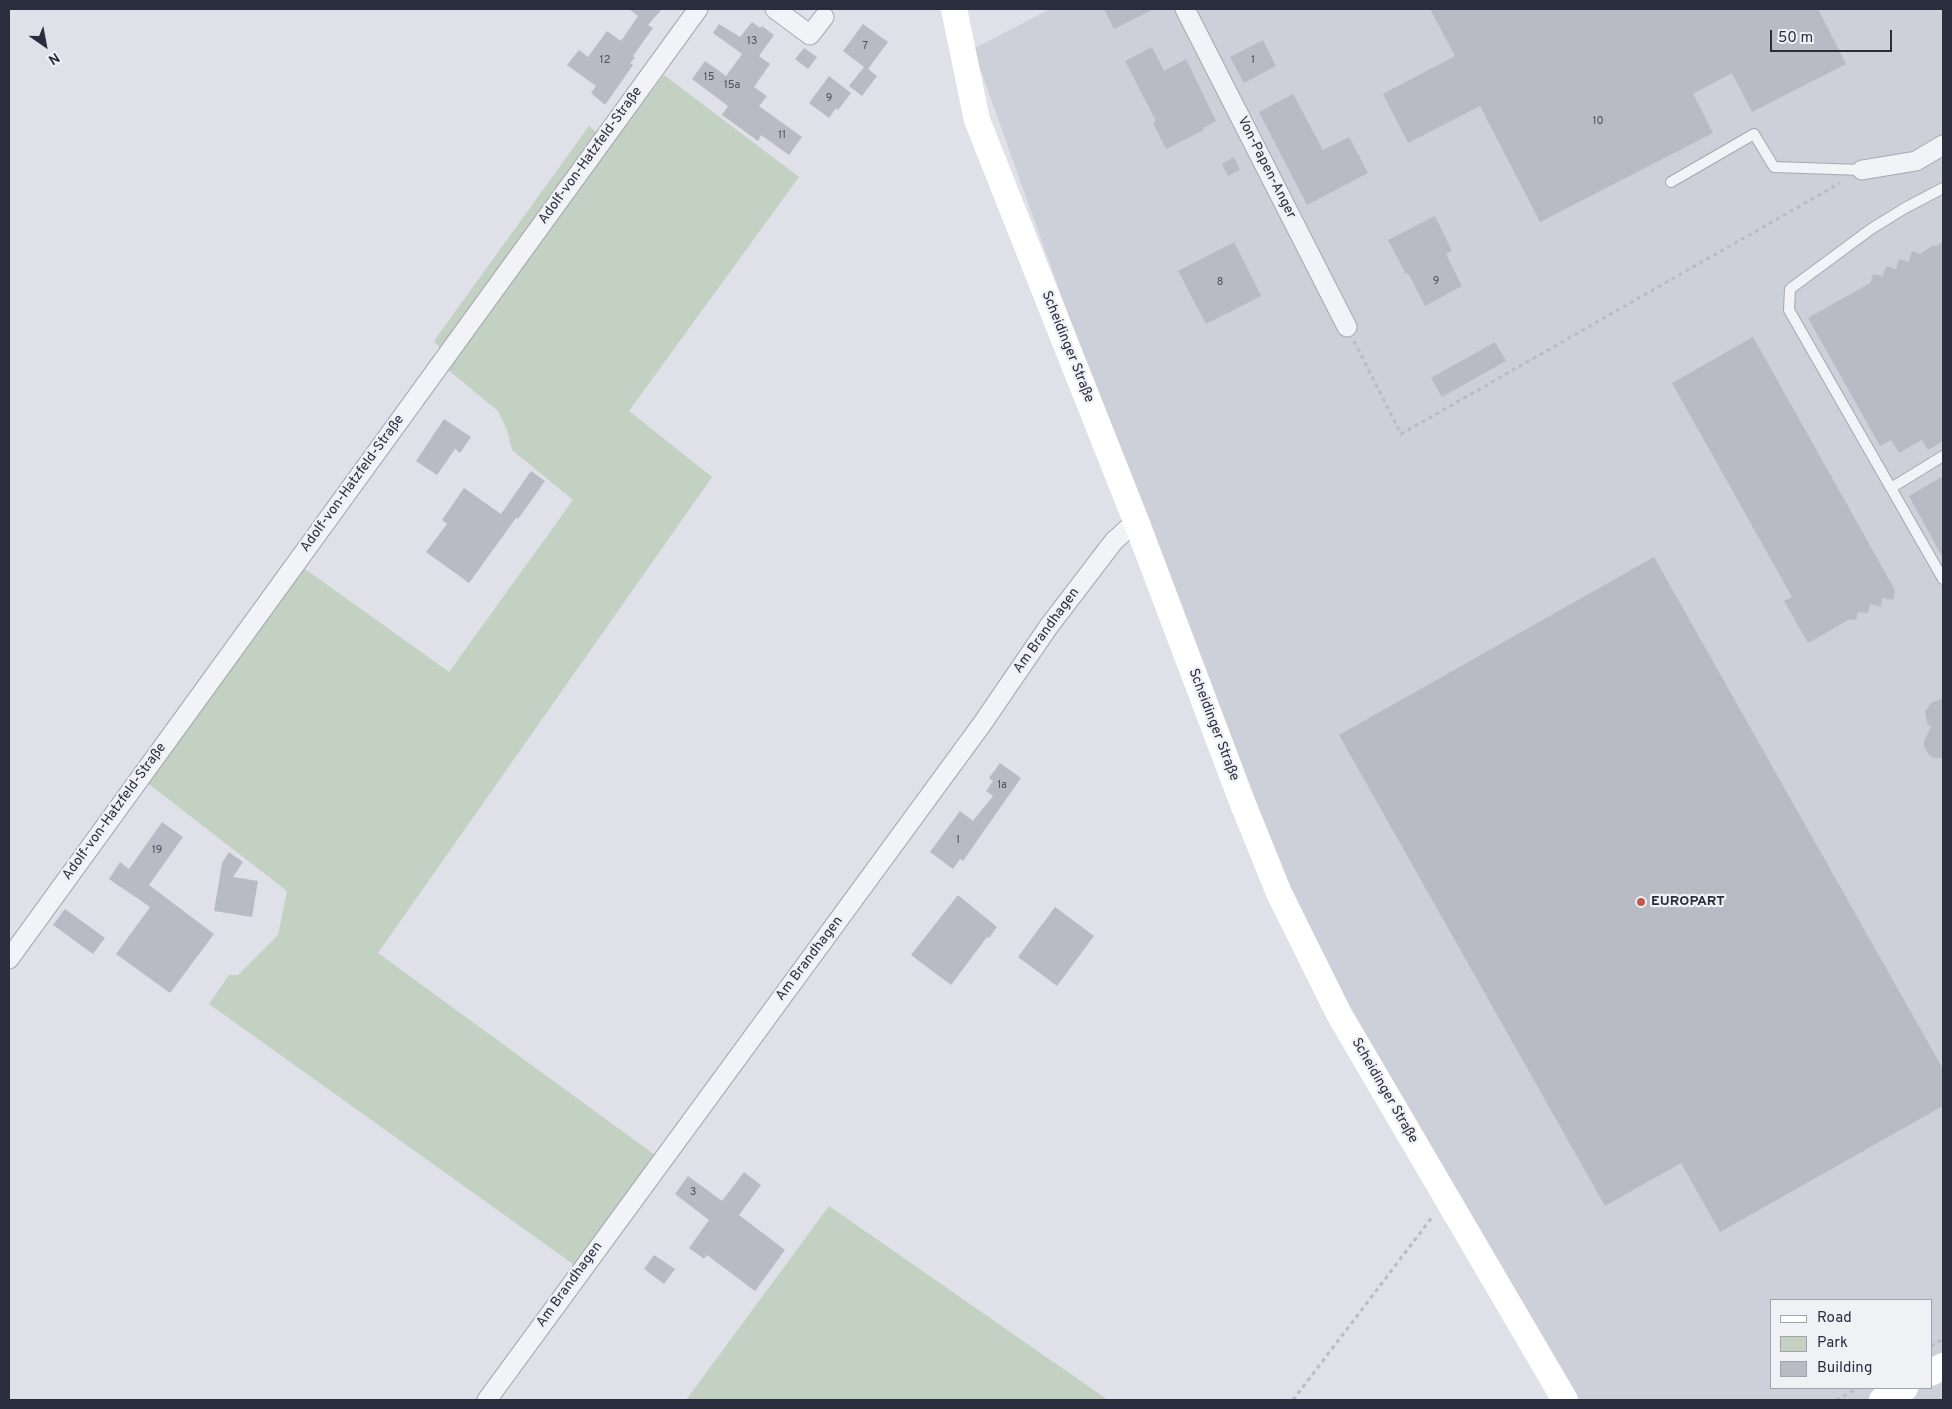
<!DOCTYPE html>
<meta charset="utf-8">
<style>
body{margin:0}
#map{position:relative;width:1952px;height:1409px;overflow:hidden;background:#e0e1e8;font-family:Overpass,sans-serif}
canvas{display:block}
.frame{position:absolute;inset:0;border:10px solid #2a2d3e;pointer-events:none}
.legend{position:absolute;left:1770px;top:1299px;width:162px;height:90px;box-sizing:border-box;background:#eff1f5;border:1px solid #a0a3ac;margin:0;padding:6px 9px;list-style:none;font-size:15px;color:#2a2d3e}
.legend li{display:flex;align-items:center;gap:10px;height:25px}
.legend b{width:25px;border:1px solid #a0a3ac}
.north{position:absolute;left:20px;top:20px;width:50px;height:50px;-webkit-text-stroke:4px #eff1f5;paint-order:stroke;rotate:147deg;font-size:14px;font-weight:700;line-height:20px;text-align:center;color:#2a2d3e}
.north::after{content:'';display:block;margin:auto;width:18px;height:22px;background:#2a2d3e;clip-path:polygon(50% 0,100% 100%,50% 72%,0 100%)}
.scale{position:absolute;left:1770px;top:30px;width:122px;height:22px;box-sizing:border-box;border:2px solid #2a2d3e;border-top:0;padding-left:6px;font-size:15px;line-height:18px;white-space:nowrap;color:#2a2d3e;-webkit-text-stroke:4px #eff1f5;paint-order:stroke}
</style>
<div id="map">
<canvas width="1952" height="1409"></canvas>
<div class="frame"></div>
<ul class="legend">
<li><b style="height:6px;background:#fff"></b>Road</li>
<li><b style="height:14px;background:#c2d1c2"></b>Park</li>
<li><b style="height:14px;background:#b8bac4"></b>Building</li>
</ul>
<div class="north">N</div>
<div class="scale">50 m</div>
</div>
<script>
const ctx = document.querySelector('canvas').getContext('2d');
ctx.lineJoin = 'round';
function paint(path, color) {
  ctx.fillStyle = color;
  ctx.fill(path, 'evenodd');
}
function toPath(rows) {
  const path = new Path2D();
  for (const r of rows) {
    path.moveTo(r[0], r[1]);
    for (let i = 2; i < r.length; i += 2) path.lineTo(r[i], r[i + 1]);
  }
  return path;
}
function trace(path, color, width, dash) {
  ctx.strokeStyle = color;
  ctx.lineWidth = width;
  ctx.lineCap = dash ? 'butt' : 'round';
  ctx.setLineDash(dash || []);
  ctx.stroke(path);
}
function write(font, color, halo, rows, align = 'center') {
  ctx.font = font + ' Overpass,sans-serif';
  ctx.lineWidth = 4.5;
  ctx.setLineDash([]);
  ctx.textBaseline = 'middle';
  ctx.strokeStyle = halo;
  ctx.fillStyle = color;
  for (const [text, x, y, turn = 0] of rows) {
    ctx.save();
    ctx.translate(x, y);
    ctx.rotate((+turn || 0) * Math.PI / 180);
    ctx.textAlign = isNaN(turn) ? turn : align;
    if (halo) ctx.strokeText(text, 0, 0);
    ctx.fillText(text, 0, 0);
    ctx.restore();
  }
}
paint(toPath([
 [1050,9,1943,9,1943,1400,1565,1400,1447,1198,1243,804,973,49],
 [1771,1300,1931,1300,1931,1388,1771,1388]
]), '#ced0d9');
paint(toPath([
 [664,75,799,177,629,411,712,477,378,953,659,1158,580,1269,209,1004,229,975,238,975,278,935,287,891,141,778,298,564,449,672,573,500,512,450,507,430,498,411,442,365],
 [589,126,601,136,444,353,434,341],
 [829,1206,1108,1400,686,1400]
]), '#c2d1c2');
paint(toPath([
 [629,9,662,9,648,25,653,28,633,56,635,58,630,63,633,65,605,105,591,93,596,86,567,65,579,50,588,57,607,31,621,41,638,16],
 [1104,9,1154,9,1114,29],
 [1430,9,1818,9,1846,64,1752,112,1732,73,1693,94,1713,133,1540,222,1480,106,1408,143,1383,94,1455,56],
 [752,22,760,28,762,26,774,35,759,56,770,64,754,87,767,96,759,106,802,137,789,155,761,135,758,141,722,115,728,106,692,79,705,61,726,76,742,54,713,33,719,24,740,37],
 [863,24,888,42,868,69,877,76,862,96,849,86,864,67,843,51],
 [1263,40,1276,66,1244,83,1230,57],
 [1152,47,1164,71,1186,59,1216,121,1203,128,1204,130,1166,149,1153,123,1156,121,1125,61],
 [804,48,817,57,808,69,795,59],
 [829,76,851,93,838,110,836,108,829,118,809,103],
 [1293,94,1323,150,1349,137,1368,173,1307,205,1259,112],
 [1234,157,1240,170,1228,176,1222,164],
 [1435,216,1452,251,1446,254,1462,286,1425,306,1408,273,1406,274,1388,240],
 [1234,242,1261,296,1206,324,1178,271],
 [1943,242,1943,441,1928,450,1922,440,1899,453,1891,440,1880,446,1808,318,1870,283,1873,274,1883,276,1886,266,1896,269,1899,259,1909,262,1912,251,1920,254,1934,245,1935,247],
 [1753,337,1895,590,1893,600,1882,598,1881,607,1870,604,1868,613,1858,612,1856,620,1850,619,1808,643,1784,601,1792,597,1672,383],
 [1495,342,1506,361,1442,397,1431,378],
 [444,419,471,437,460,453,455,449,437,475,416,461],
 [531,471,545,481,518,519,516,518,469,583,426,552,447,524,442,520,464,488,501,514],
 [1943,476,1943,558,1909,496],
 [1654,557,1943,1069,1943,1106,1720,1232,1681,1163,1605,1206,1339,735],
 [1943,698,1943,758,1935,758,1930,756,1924,747,1924,741,1931,727,1927,723,1925,712,1931,703],
 [1000,763,1021,778,963,861,960,859,953,869,930,852,960,811,973,821,993,796,986,791,993,781,989,778],
 [162,822,183,837,149,885,214,934,170,993,116,954,150,907,109,879,120,862,129,869],
 [229,852,243,862,233,877,258,881,252,917,214,911,222,863],
 [958,895,997,927,989,938,987,937,951,985,911,955],
 [1055,907,1094,936,1057,986,1018,957],
 [65,909,105,938,93,954,53,925],
 [744,1172,761,1185,739,1215,785,1250,755,1291,707,1255,704,1259,689,1248,709,1220,675,1194,688,1176,722,1201],
 [654,1255,675,1269,664,1284,644,1269]
]), '#b8bac4');
const lane = toPath([
 [1671,182,1754,134,1774,167,1862,170],
 [1943,188,1905,208,1871,229,1790,289,1789,310,1943,579],
 [1891,488,1943,456]
]);
const street = toPath([
 [775,9,810,35,824,17],
 [1185,9,1347,327],
 [1862,170,1916,161,1943,145],
 [9,959,698,9],
 [487,1400,982,724,1049,626,1114,541,1136,521]
]);
trace(lane, '#a6a7b2', 12);
trace(street, '#a6a7b2', 21);
trace(toPath([
 [1354,341,1401,434,1840,183],
 [1931,1346,1943,1339],
 [1293,1400,1433,1216],
 [1836,1400,1858,1388]
]), '#babcc2', 3, [4, 4]);
trace(lane, '#f2f3f6', 10);
trace(street, '#f2f3f6', 19);
trace(toPath([
 [954,9,977,120,1136,521,1243,804,1279,893,1339,1014,1565,1400],
 [1931,1373,1943,1366],
 [1882,1400,1905,1388]
]), '#fff', 26);
for (const [x, y, r, color] of [
 [1641,902,5,"#c25850"]
]) {
  const dot = new Path2D();
  dot.arc(x, y, r, 0, 2 * Math.PI);
  ctx.fillStyle = color;
  ctx.fill(dot);
  trace(dot, '#eff1f5', 2);
}
write('11px', '#4e5060', null, [
 ["13",752,42],
 ["7",865,47],
 ["12",605,61],
 ["1",1253,61],
 ["15",709,78],
 ["15a",732,86],
 ["9",829,99],
 ["10",1598,122],
 ["11",782,136],
 ["9",1436,282],
 ["8",1220,283],
 ["1a",1002,786],
 ["1",958,841],
 ["19",157,851],
 ["3",693,1193]
]);
write('14px', '#2a2d3e', '#eff1f5', [
 ["Adolf-von-Hatzfeld-Straße",591,156,-54],
 ["Von-Papen-Anger",1266,168,63],
 ["Scheidinger Straße",1067,347,68],
 ["Adolf-von-Hatzfeld-Straße",353,484,-54],
 ["Am Brandhagen",1047,631,-54],
 ["Scheidinger Straße",1213,725,69],
 ["Adolf-von-Hatzfeld-Straße",115,812,-54],
 ["Am Brandhagen",810,959,-53],
 ["Scheidinger Straße",1384,1091,60],
 ["Am Brandhagen",570,1285,-54]
]);
write('bold 14px', '#2a2d3e', '#eff1f5', [
 ["EUROPART",1651,902]
], 'left');
</script>
